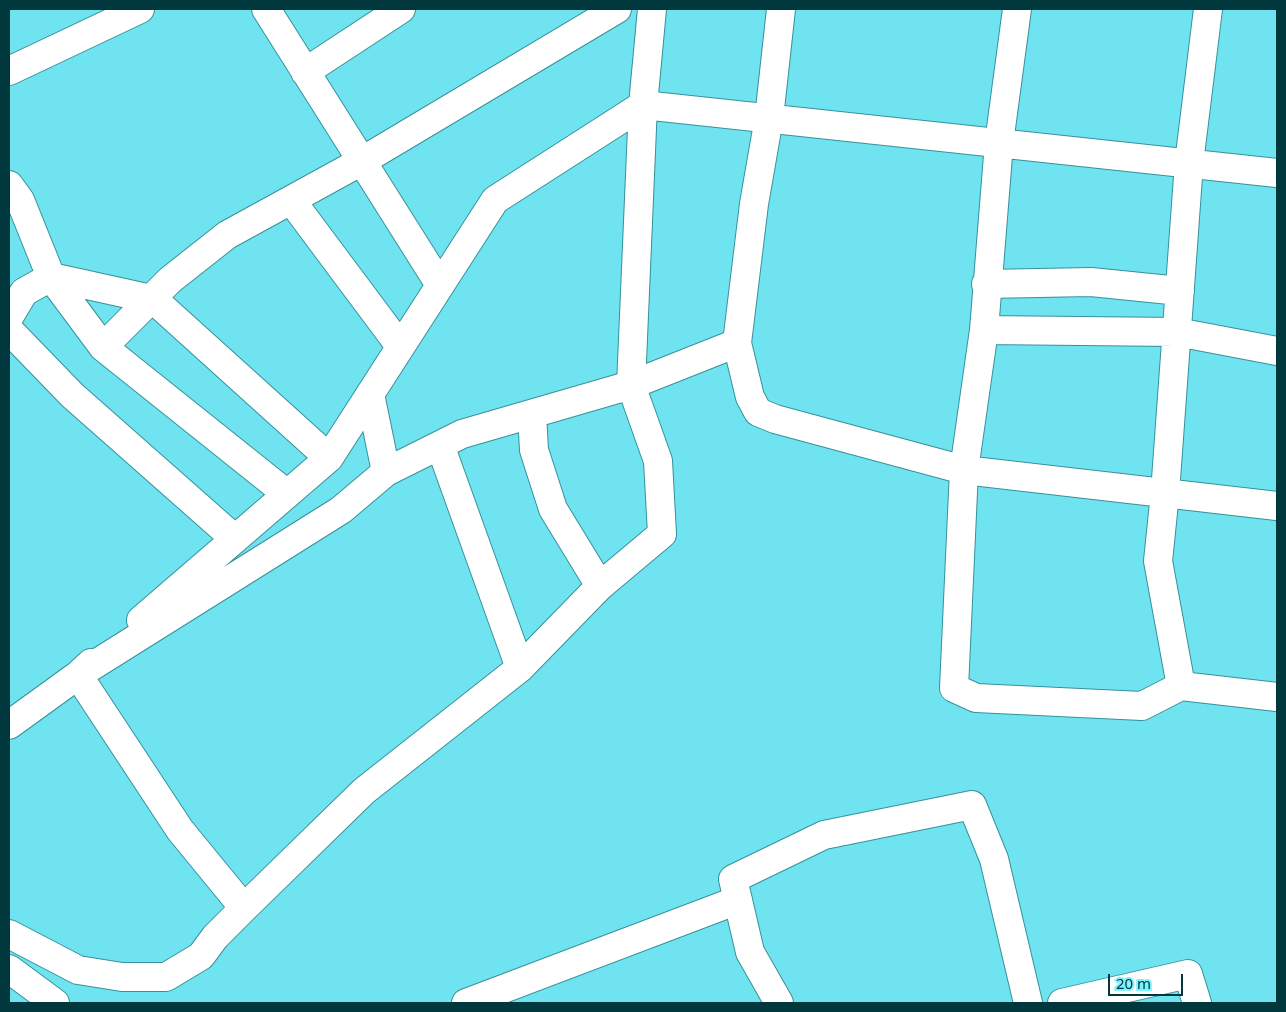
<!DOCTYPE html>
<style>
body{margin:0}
#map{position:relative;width:1286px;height:1012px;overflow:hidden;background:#6fe4f0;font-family:"Noto Sans",sans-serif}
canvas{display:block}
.frame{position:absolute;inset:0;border:10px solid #00383d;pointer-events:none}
.scale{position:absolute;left:1108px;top:974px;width:75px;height:22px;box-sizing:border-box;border:2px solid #00383d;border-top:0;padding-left:6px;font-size:15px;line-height:18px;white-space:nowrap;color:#00383d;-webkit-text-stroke:4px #7df1fd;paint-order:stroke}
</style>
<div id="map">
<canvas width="1286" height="1012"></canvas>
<div class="frame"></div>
<div class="scale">20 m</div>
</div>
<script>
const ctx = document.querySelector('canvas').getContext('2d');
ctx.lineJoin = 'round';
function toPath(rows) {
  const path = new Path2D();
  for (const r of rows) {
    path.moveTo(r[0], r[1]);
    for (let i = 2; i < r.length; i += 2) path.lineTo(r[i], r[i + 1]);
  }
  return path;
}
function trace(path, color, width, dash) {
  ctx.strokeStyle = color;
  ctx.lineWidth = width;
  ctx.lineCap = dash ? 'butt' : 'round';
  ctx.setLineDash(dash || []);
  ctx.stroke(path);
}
const minor = toPath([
 [266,9,440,285],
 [652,9,643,105,631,385,737,343,754,204,769,118,781,9],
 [1017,9,999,143,984,330,964,470,954,688,976,698,1142,706,1181,686],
 [1208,9,1189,163,1165,493,1158,561,1181,686,1277,697],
 [9,71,140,9],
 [305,72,401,9],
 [9,185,20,200,51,277,142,297],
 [291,200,400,346],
 [986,284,1091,282,1180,291],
 [153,299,329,458],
 [9,317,24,292,51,277,103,347,287,494],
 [9,330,72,395,235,539],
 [984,330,1177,332,1277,351],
 [737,343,750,397,758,412,775,419,964,470,1277,506],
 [103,347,170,280,227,235,362,161,617,9],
 [370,394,386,472],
 [532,414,534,450,553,509,600,586],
 [440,445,520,668],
 [141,620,329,458,495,200,643,105,1277,173],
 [9,725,78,675,91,663],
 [9,934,78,970,122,977,166,977,201,956,215,937,244,908,364,791,520,668,600,586,662,534,658,461,631,385,462,434,386,472,341,510,78,675,180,830,244,908],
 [9,969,55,1003],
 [466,1003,738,900],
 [779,1003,750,952,733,879,824,835,972,805,994,859,1028,1003],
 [1062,1003,1188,974,1197,1003]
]);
trace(minor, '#36919a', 30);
trace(minor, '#fff', 28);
</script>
